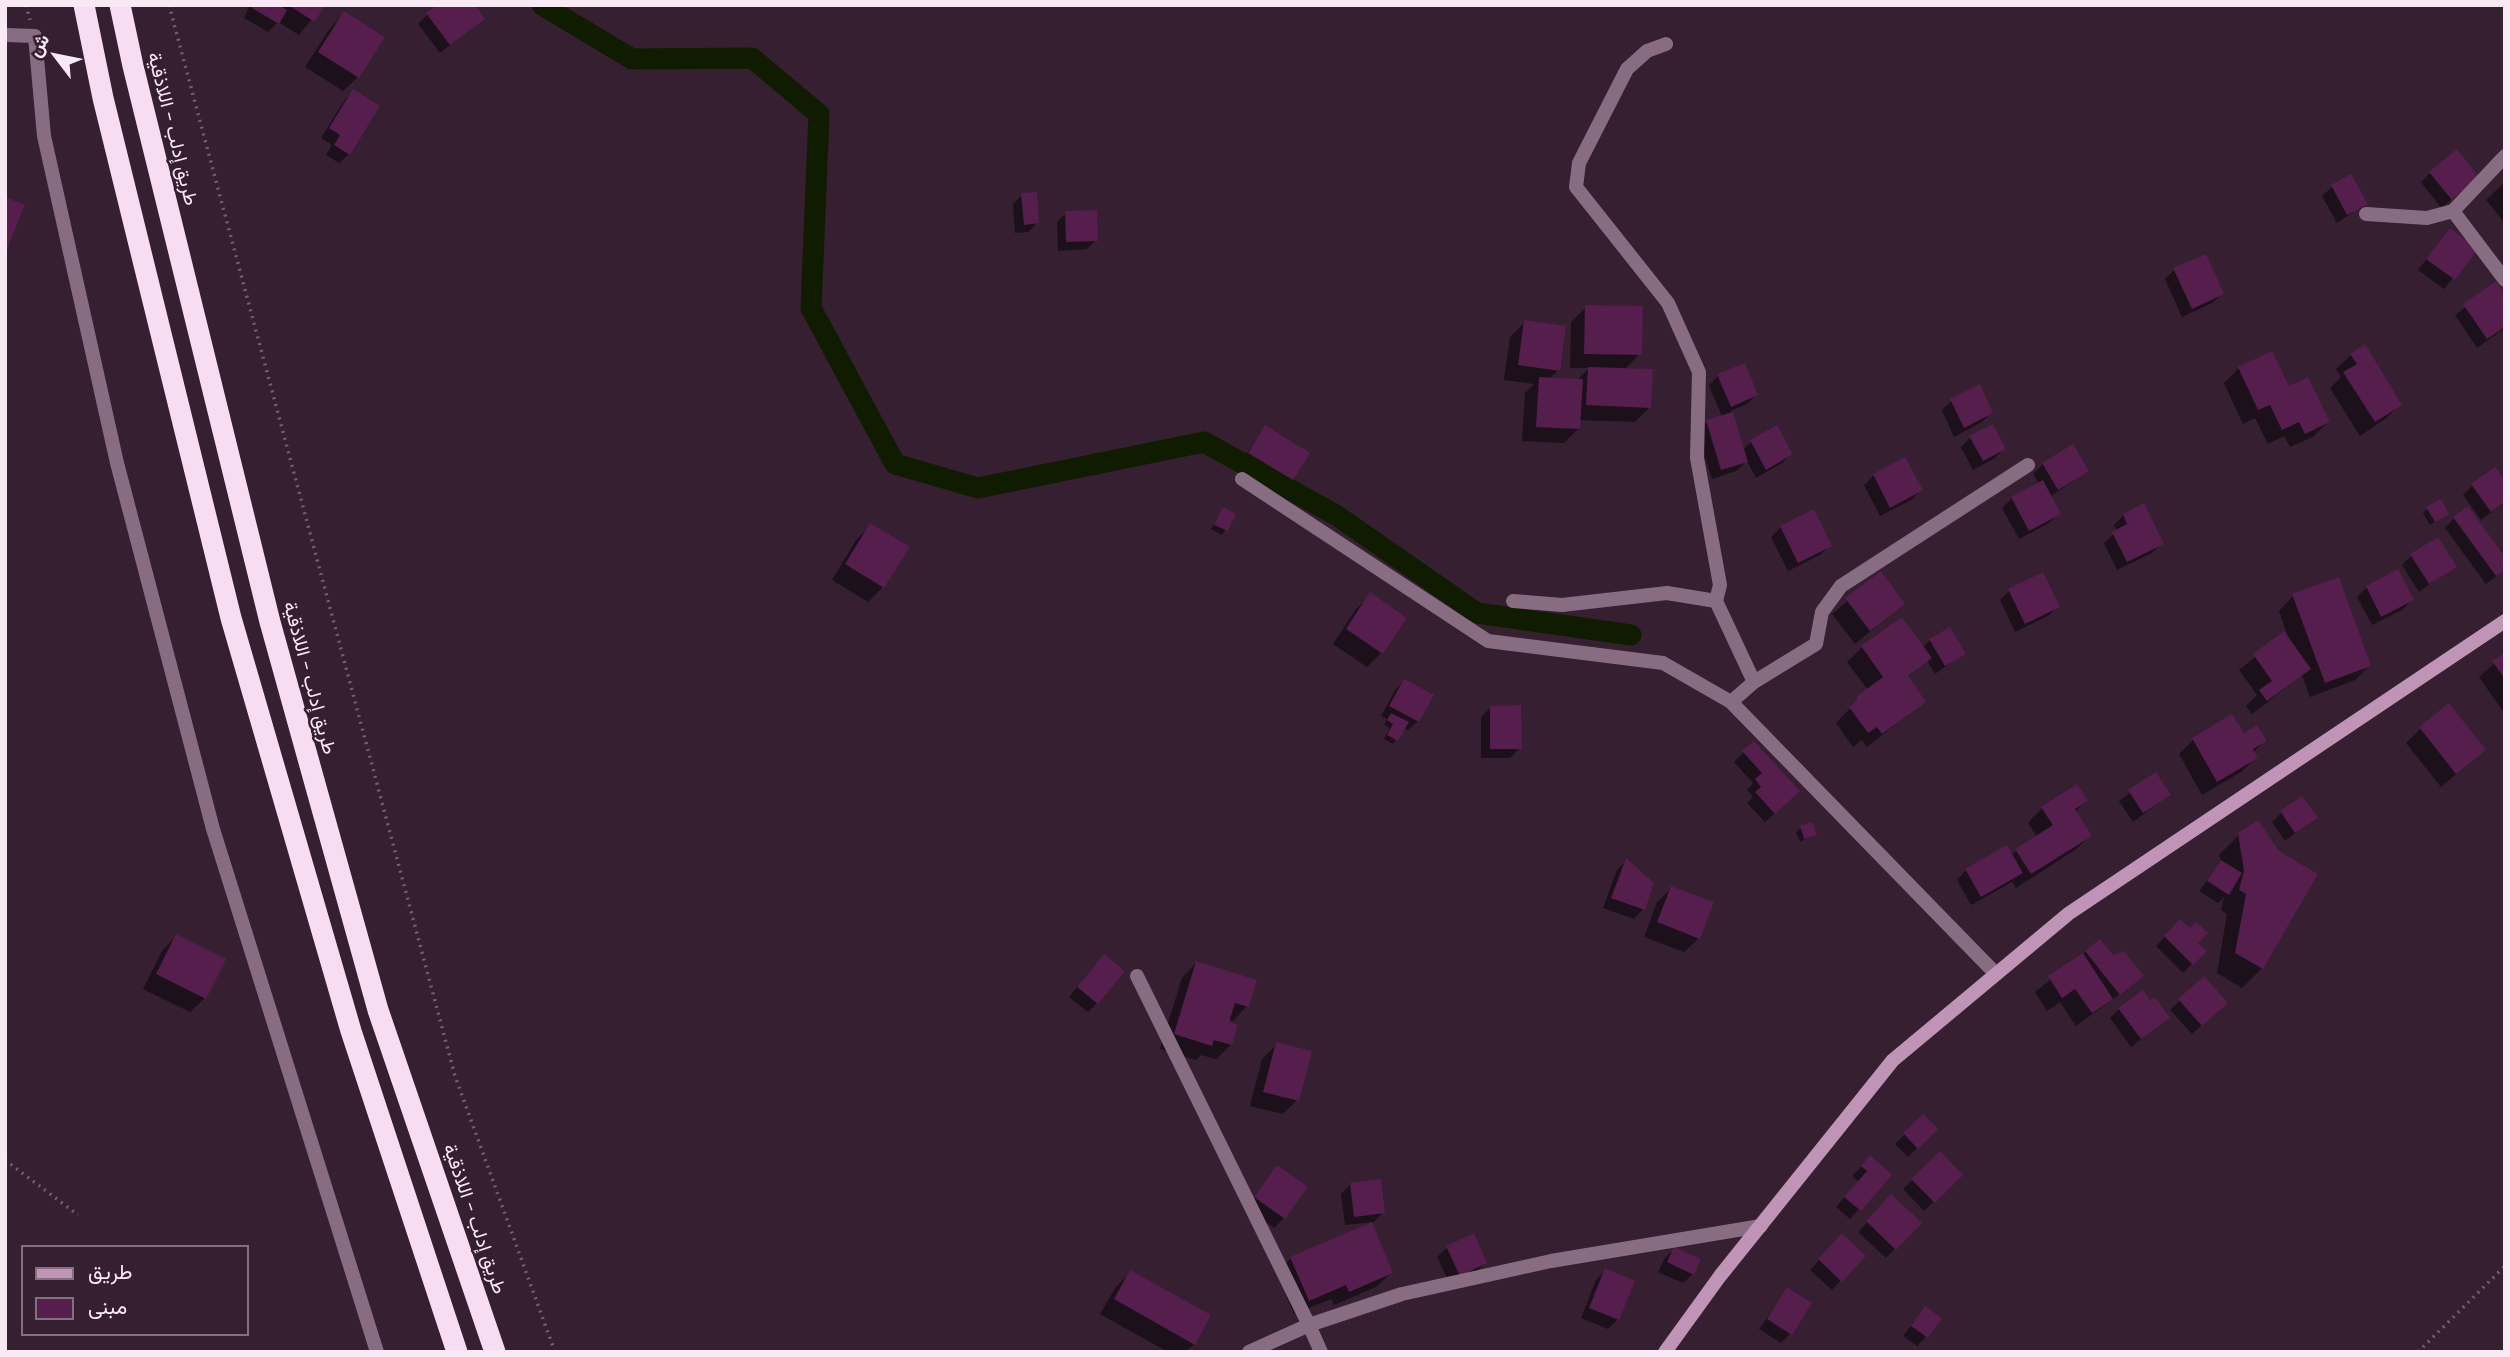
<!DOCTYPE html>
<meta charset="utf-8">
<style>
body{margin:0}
#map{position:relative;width:2510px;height:1357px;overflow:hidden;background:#351f31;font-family:Merriweather,Vazirmatn,serif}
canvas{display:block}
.frame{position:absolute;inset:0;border:7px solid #f9e9f5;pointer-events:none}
.legend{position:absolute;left:21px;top:1245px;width:228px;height:91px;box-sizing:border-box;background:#351f31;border:2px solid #83707f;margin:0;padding:9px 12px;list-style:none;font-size:21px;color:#f9e9f5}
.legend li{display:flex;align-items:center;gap:14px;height:35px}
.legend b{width:35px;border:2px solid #83707f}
.north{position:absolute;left:21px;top:21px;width:70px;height:70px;-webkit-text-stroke:5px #351f31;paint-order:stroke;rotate:302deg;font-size:19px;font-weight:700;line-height:28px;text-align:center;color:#f9e9f5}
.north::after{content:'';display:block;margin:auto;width:24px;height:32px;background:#f9e9f5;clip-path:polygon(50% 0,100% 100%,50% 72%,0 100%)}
</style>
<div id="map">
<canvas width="2510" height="1357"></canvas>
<div class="frame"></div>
<ul class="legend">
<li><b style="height:9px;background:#bf94b6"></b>طريق</li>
<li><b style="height:19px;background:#551e4d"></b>مبنى</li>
</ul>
<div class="north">ش</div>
</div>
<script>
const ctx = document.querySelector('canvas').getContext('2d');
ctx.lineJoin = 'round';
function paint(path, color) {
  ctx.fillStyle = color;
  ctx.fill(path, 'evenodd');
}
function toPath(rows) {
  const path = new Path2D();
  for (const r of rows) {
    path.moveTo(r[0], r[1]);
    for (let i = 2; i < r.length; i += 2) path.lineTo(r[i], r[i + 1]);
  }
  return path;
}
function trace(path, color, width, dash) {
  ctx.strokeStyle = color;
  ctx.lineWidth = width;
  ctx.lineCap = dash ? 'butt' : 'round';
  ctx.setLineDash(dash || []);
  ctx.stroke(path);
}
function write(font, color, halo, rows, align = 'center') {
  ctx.font = font + ' Merriweather,Vazirmatn,serif';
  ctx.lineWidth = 5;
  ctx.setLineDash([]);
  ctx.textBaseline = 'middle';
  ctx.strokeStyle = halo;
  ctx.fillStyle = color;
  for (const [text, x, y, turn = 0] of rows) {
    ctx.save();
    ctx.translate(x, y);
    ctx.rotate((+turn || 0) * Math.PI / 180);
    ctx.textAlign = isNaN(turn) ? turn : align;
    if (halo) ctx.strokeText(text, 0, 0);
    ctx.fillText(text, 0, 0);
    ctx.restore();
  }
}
paint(toPath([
 [250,5,323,5,299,35,278,22,268,32,244,18],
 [345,13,358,77,343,91,305,67,330,28],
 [428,14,483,19,440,53,418,24],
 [353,91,349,154,339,163,326,155,332,145,321,138,344,101],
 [2430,173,2468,186,2441,208,2421,182],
 [2505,182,2505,223,2486,200],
 [2332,187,2366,203,2337,223,2322,196],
 [1022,195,1037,223,1028,232,1015,233,1013,204],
 [1066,213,1096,240,1087,249,1058,251,1057,222],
 [2450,230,2476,249,2444,289,2418,270],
 [2174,270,2222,294,2212,303,2182,317,2165,279],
 [2496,284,2505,297,2505,328,2477,348,2455,315],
 [1586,307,1640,354,1624,370,1650,407,1635,422,1579,420,1579,428,1564,443,1522,441,1525,393,1534,384,1504,380,1510,337,1525,322,1558,370,1549,379,1577,380,1589,368,1570,368,1571,322],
 [2351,355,2400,405,2385,419,2360,436,2330,388,2341,377,2336,369],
 [2239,368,2288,388,2328,422,2313,437,2290,447,2284,436,2268,444,2255,418,2243,424,2224,383],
 [1718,376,1756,395,1747,404,1731,411,1742,450,1751,442,1791,454,1782,463,1756,478,1747,461,1736,471,1712,479,1697,431,1707,422,1722,417,1709,385],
 [1951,401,1991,413,1982,422,1954,437,1942,410],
 [1265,427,1292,479,1282,488,1240,463],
 [1970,438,2004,449,1995,458,1973,470,1961,447],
 [2073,446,2087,471,2050,497,2059,513,2049,523,2019,539,2002,508,2012,498,2039,484,2033,474,2043,464],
 [1874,475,1921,490,1911,500,1880,516,1864,485],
 [2472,486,2505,502,2481,520,2463,495],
 [2427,509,2447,514,2430,525,2423,513],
 [1223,510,1234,515,1222,535,1211,529],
 [2124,515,2162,543,2152,553,2117,570,2104,543,2117,531,2114,525],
 [2454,518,2505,569,2486,584,2445,528],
 [871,525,883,587,868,602,832,580,856,540],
 [1781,527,1829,546,1820,555,1788,571,1771,537],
 [2412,555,2454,566,2419,592,2402,565],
 [1880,574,1903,604,1855,644,1832,614],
 [2367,587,2412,600,2402,610,2372,625,2357,597],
 [2009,591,2058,606,2048,616,2015,632,2000,600],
 [1371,595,1381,653,1367,667,1333,644,1356,609],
 [2293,596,2369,666,2355,680,2310,697,2302,675,2252,714,2246,706,2257,695,2239,670,2284,634,2289,640,2279,611],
 [1930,640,1964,653,1935,674,1927,660,1907,678,1924,702,1867,747,1862,740,1853,747,1836,723,1868,690,1847,662,1862,647,1922,648],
 [2505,654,2505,714,2479,677],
 [1404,681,1418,721,1408,730,1403,728,1393,744,1384,739,1390,728,1384,725,1387,719,1381,716,1395,690],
 [1490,708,1520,748,1510,758,1481,758,1481,717],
 [2420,729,2484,750,2441,787,2406,743],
 [2193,740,2264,741,2253,753,2256,758,2241,772,2202,795,2179,754],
 [1744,752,1788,801,1765,822,1747,803,1753,797,1747,790,1753,783,1734,762],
 [2155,774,2169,795,2133,822,2119,801],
 [2086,801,2075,812,2090,836,2075,850,2016,888,2012,882,1971,905,1957,880,1966,870,2011,855,2037,837,2028,823,2042,808],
 [2282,812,2315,818,2285,841,2272,822],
 [1801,828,1815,834,1800,842,1796,832],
 [2239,835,2262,968,2242,988,2217,973,2227,914,2221,910,2224,897,2218,903,2199,891,2221,862,2219,855],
 [1626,861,1643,909,1634,919,1603,908,1617,870],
 [1672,888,1699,938,1684,952,1644,937,1657,902],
 [2180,921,2204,951,2183,973,2156,946],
 [176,936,205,998,190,1012,143,989,162,951],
 [2099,941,2132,985,2076,1026,2060,1002,2047,1011,2035,992],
 [1196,963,1247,1006,1233,1021,1228,1019,1231,1045,1216,1059,1201,1055,1196,1060,1160,1049,1182,978],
 [1095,965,1097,1003,1088,1012,1069,997],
 [2204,978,2216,1012,2192,1034,2170,1010],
 [2119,1009,2168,1018,2131,1047,2110,1018],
 [1277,1044,1297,1100,1283,1114,1250,1106,1262,1059],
 [1923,1116,1936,1129,1908,1157,1895,1144],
 [1940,1153,1961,1175,1924,1211,1903,1189],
 [1870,1158,1890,1175,1850,1219,1836,1207,1858,1181,1852,1176],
 [1277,1167,1284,1218,1274,1228,1246,1207],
 [1351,1184,1383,1212,1374,1222,1345,1225,1341,1194],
 [1891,1197,1919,1223,1886,1258,1858,1232],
 [1833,1245,1841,1280,1832,1290,1810,1270],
 [1447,1248,1485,1263,1476,1272,1450,1284,1437,1257],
 [1674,1249,1693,1274,1683,1283,1658,1272,1665,1258],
 [1291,1258,1391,1273,1376,1287,1334,1305,1331,1299,1294,1314,1277,1273],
 [1605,1271,1618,1319,1608,1329,1581,1318,1596,1280],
 [1130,1272,1194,1344,1185,1352,1168,1352,1100,1314,1116,1287],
 [1788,1289,1791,1333,1781,1343,1759,1329],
 [1925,1308,1927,1336,1917,1346,1903,1336]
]), '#0007');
trace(toPath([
 [542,5,632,59,752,58,819,114,811,308,895,464,978,488,1204,442,1336,515,1477,613,1631,635]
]), '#0f1c00', 21);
paint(toPath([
 [253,5,279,5,287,10,279,24,252,8],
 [288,5,325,5,315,22],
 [437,5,475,5,485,19,450,45,426,13],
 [344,11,385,37,359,78,318,52],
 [353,89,380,106,350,155,334,145,340,135,329,128],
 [2457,149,2479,177,2452,200,2429,172],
 [2351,174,2368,204,2347,215,2331,185],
 [1037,192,1039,223,1024,225,1021,193],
 [5,197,25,205,5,254],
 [1097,210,1098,241,1066,242,1065,211],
 [2450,228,2478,249,2455,280,2426,259],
 [2206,254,2224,294,2192,309,2173,268],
 [2496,281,2505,294,2505,327,2487,339,2463,304],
 [1585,305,1643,306,1642,355,1584,354],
 [1524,320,1566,326,1560,371,1518,365],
 [2365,344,2402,405,2375,422,2343,372,2357,364,2350,354],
 [2272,351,2289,386,2308,377,2330,422,2305,434,2299,422,2282,430,2270,405,2258,410,2238,367],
 [1745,363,1758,395,1731,407,1717,374],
 [1588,367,1653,369,1651,408,1586,405],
 [1539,377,1583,379,1580,429,1536,427],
 [1980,384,1993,413,1964,428,1950,399],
 [1733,412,1748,462,1721,470,1706,420],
 [1993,424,2006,449,1983,461,1969,436],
 [1265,425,1310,453,1293,480,1248,453],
 [1777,425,1793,454,1766,470,1750,440],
 [2073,444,2089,471,2058,490,2042,463],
 [1905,457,1923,490,1890,508,1873,474],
 [2495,467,2505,480,2505,502,2491,512,2471,484],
 [2043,480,2061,514,2029,531,2011,497],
 [2441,499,2449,514,2435,522,2426,507],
 [2144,503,2164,544,2127,562,2112,532,2127,524,2123,514],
 [2468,506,2505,557,2505,570,2496,576,2453,517],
 [1223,507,1236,514,1228,531,1214,525],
 [1814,509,1832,546,1798,563,1780,526],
 [870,523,910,547,884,588,845,564],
 [2438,537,2457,567,2429,584,2410,554],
 [2398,569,2414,600,2381,617,2366,586],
 [1881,571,1905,604,1870,631,1845,598],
 [2043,572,2060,607,2025,624,2008,589],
 [2339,577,2371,666,2325,683,2292,594],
 [1370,592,1407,618,1383,654,1346,629],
 [1902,617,1932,658,1908,676,1926,702,1882,734,1877,727,1868,733,1849,707,1857,701,1857,696,1883,677,1861,646],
 [1950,627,1966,654,1945,666,1929,639],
 [2284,631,2311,669,2267,701,2259,690,2272,681,2253,654],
 [2505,652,2505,679,2492,661],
 [1404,679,1434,695,1419,722,1389,706],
 [2449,703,2486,750,2456,774,2419,727],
 [1521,705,1522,749,1490,749,1490,706],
 [1391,713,1409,722,1398,741,1387,735,1393,724,1387,720],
 [2232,714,2244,733,2257,725,2267,741,2253,749,2258,758,2217,782,2192,738],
 [1754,741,1800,791,1775,814,1755,792,1761,787,1755,779,1762,773,1742,751],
 [2156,772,2171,795,2143,813,2128,790],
 [2077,784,2088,801,2075,809,2092,836,2031,874,2015,849,2053,825,2041,807],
 [2302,796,2318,818,2295,833,2280,811],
 [2258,820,2279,851,2318,874,2263,969,2235,953,2246,894,2239,890,2244,871,2238,833],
 [1812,822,1817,835,1804,839,1800,826],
 [2007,845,2023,873,1981,897,1965,869],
 [1626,858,1654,883,1645,910,1611,898],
 [2221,860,2242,873,2229,895,2207,881],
 [1671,886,1714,902,1700,939,1657,922],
 [2180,919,2190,928,2196,922,2208,933,2198,943,2207,951,2193,965,2164,936],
 [176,934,226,959,206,999,156,974],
 [2100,939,2113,955,2124,951,2144,976,2120,995,2085,951],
 [2083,953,2113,999,2092,1013,2075,989,2062,998,2048,976],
 [1104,954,1125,971,1098,1004,1077,987],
 [1196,961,1257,980,1249,1007,1235,1003,1229,1022,1238,1025,1232,1045,1214,1040,1212,1046,1174,1034],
 [2204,976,2228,1003,2202,1026,2178,999],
 [2143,990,2150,1000,2155,997,2170,1018,2141,1039,2118,1008],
 [1276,1042,1312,1051,1299,1101,1263,1092],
 [1923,1114,1938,1129,1918,1149,1903,1133],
 [1940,1151,1963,1175,1935,1203,1911,1179],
 [1870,1155,1892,1175,1861,1211,1844,1197,1867,1171,1861,1166],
 [1277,1165,1308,1187,1285,1219,1254,1197],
 [1381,1179,1385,1213,1354,1217,1350,1183],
 [1891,1194,1922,1223,1896,1250,1866,1221],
 [1372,1222,1393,1273,1349,1292,1346,1285,1309,1301,1290,1257],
 [1474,1233,1487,1263,1460,1276,1446,1246],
 [1842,1233,1866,1256,1842,1282,1818,1259],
 [1674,1247,1701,1259,1694,1275,1667,1262],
 [1605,1268,1635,1281,1619,1320,1589,1308],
 [1130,1270,1211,1315,1195,1345,1114,1299],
 [1787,1287,1812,1303,1792,1335,1767,1319],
 [1925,1306,1942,1318,1928,1338,1911,1326]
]), '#551e4d');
trace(toPath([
 [26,5,30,20],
 [169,5,455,1076,555,1352],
 [5,1160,78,1215],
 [2418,1352,2505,1266]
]), '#735f6f', 3.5, [2, 5]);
trace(toPath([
 [5,35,35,36,44,136,117,463,213,829,377,1352],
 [1666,44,1647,51,1627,69,1579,163,1576,187,1668,303,1699,372,1697,458,1720,585,1716,601,1754,682],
 [2453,211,2505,280],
 [2366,214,2427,218,2453,211,2505,156],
 [1242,479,1488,641,1663,663,1731,702,1996,974],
 [1513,601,1562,605,1667,593,1716,601],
 [1731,702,1754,682,1816,644,1822,612,1841,586,2028,465],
 [1137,976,1309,1325,1402,1294,1551,1261,1761,1226],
 [1249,1352,1309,1325,1321,1352]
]), '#886d82', 14);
trace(toPath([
 [1665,1352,1720,1276,1893,1060,2068,914,2505,621]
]), '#bf94b6', 14);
trace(toPath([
 [84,5,103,98,231,618,351,1031,457,1352],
 [120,5,133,66,270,622,378,1010,495,1352]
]), '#f8ddf2', 21);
write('19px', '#f9e9f5', '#351f31', [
 ["طريق إدلب - اللاذقية",172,129,76],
 ["طريق إدلب - اللاذقية",309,678,75],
 ["طريق إدلب - اللاذقية",474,1219,71]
]);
</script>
